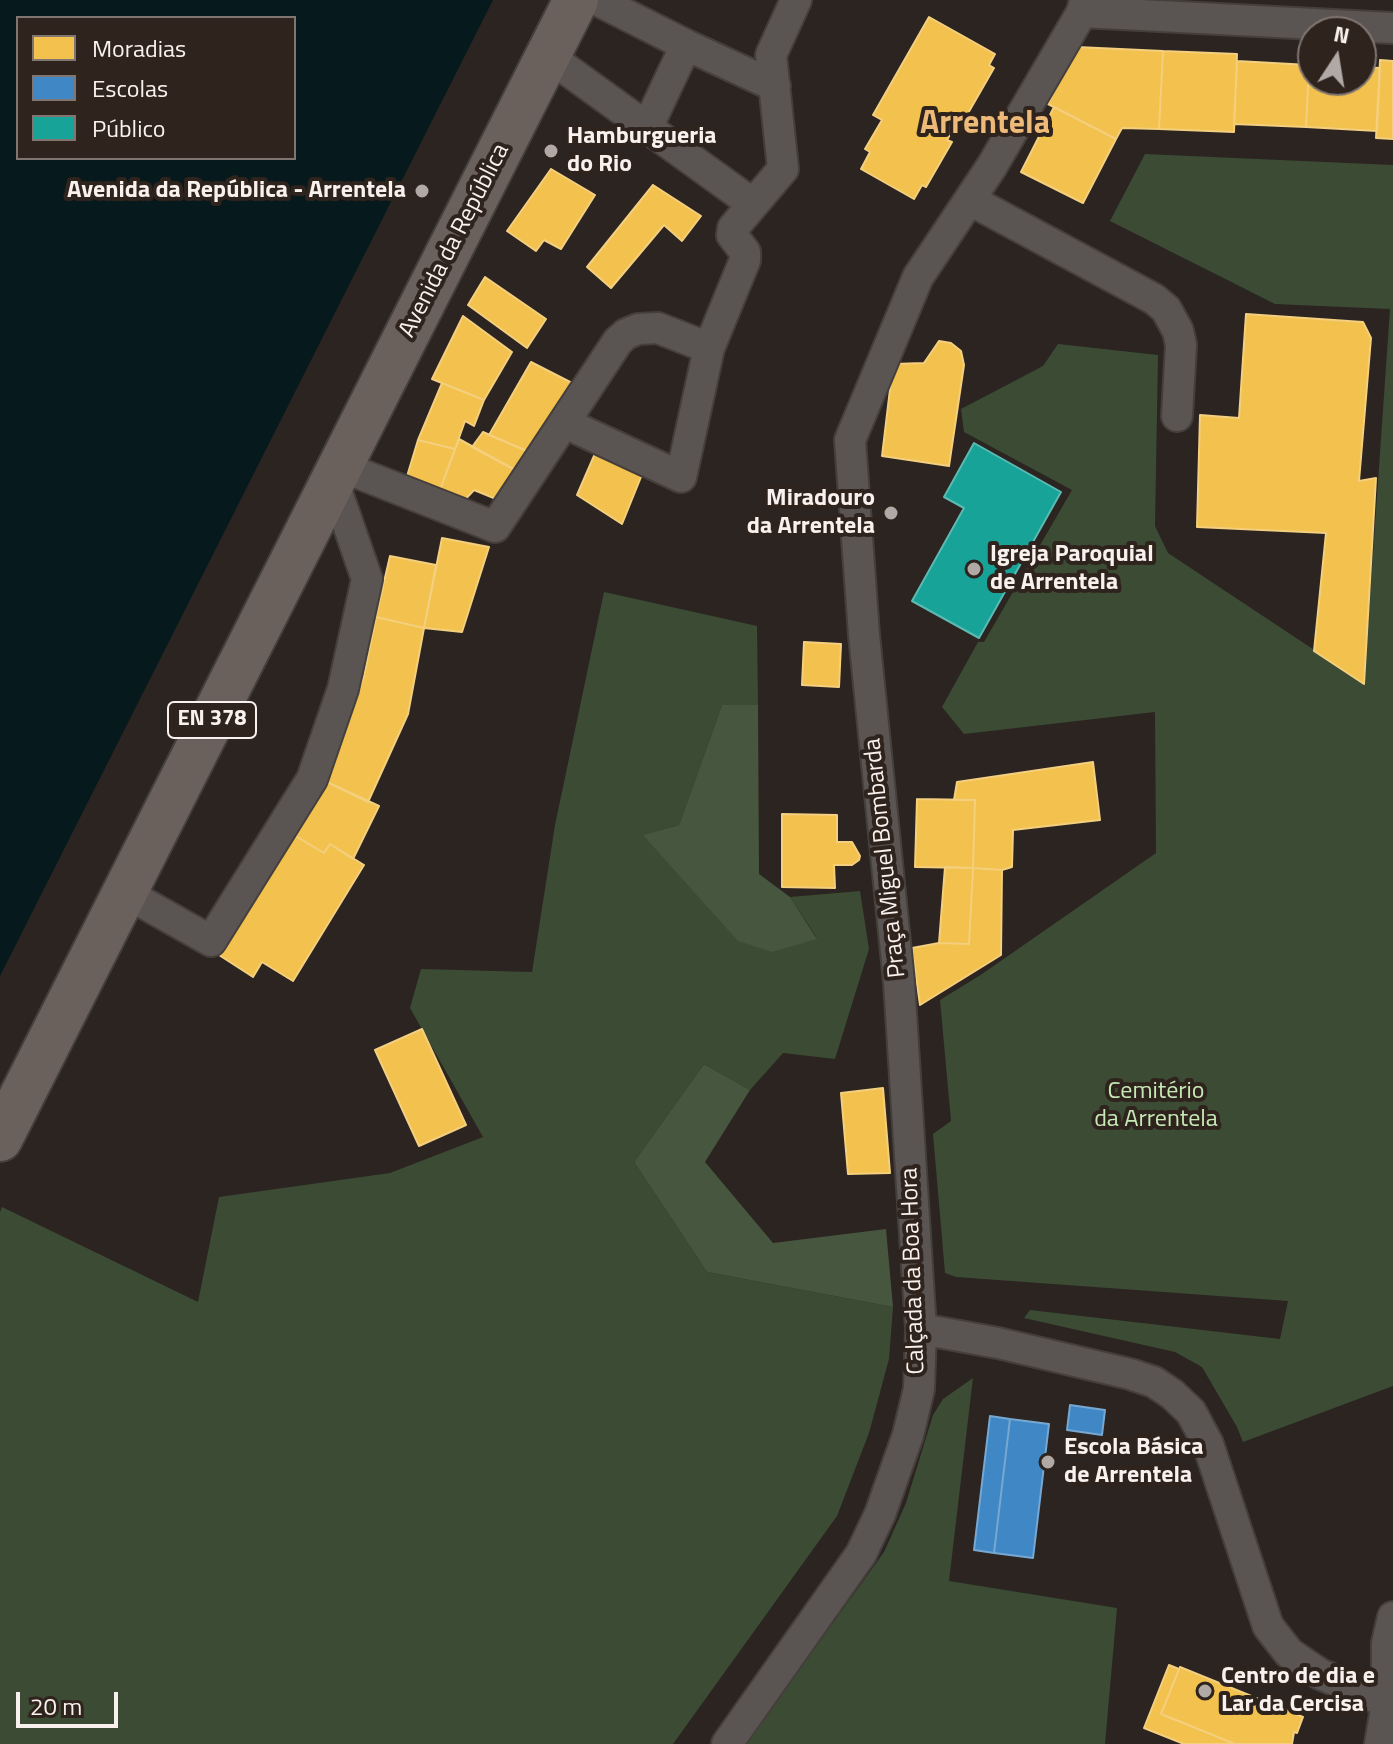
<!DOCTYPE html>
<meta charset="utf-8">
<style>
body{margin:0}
#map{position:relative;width:1393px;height:1744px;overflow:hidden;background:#2b2421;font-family:"Titillium Web",sans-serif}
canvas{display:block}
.legend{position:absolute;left:16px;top:16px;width:280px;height:144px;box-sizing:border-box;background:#2f231d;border:2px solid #807570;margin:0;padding:10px 14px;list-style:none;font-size:24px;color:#f9f1ed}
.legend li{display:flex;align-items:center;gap:16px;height:40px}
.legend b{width:40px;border:2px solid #807570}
.north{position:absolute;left:1297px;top:16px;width:80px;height:80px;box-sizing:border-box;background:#2f231d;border:2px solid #807570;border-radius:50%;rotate:12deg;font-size:22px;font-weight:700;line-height:32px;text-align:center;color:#f9f1ed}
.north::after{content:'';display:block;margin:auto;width:28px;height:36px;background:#b1a9a6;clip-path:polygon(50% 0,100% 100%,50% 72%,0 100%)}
.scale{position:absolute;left:16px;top:1692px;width:102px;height:36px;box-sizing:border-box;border:4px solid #f9f1ed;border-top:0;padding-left:10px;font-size:24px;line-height:28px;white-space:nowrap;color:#f9f1ed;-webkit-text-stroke:6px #2f231d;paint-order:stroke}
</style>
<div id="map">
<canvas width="1393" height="1744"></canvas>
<ul class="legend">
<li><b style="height:22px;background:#f2c14e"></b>Moradias</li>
<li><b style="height:22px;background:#3f88c5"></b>Escolas</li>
<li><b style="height:22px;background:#17a398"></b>Público</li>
</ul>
<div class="north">N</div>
<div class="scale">20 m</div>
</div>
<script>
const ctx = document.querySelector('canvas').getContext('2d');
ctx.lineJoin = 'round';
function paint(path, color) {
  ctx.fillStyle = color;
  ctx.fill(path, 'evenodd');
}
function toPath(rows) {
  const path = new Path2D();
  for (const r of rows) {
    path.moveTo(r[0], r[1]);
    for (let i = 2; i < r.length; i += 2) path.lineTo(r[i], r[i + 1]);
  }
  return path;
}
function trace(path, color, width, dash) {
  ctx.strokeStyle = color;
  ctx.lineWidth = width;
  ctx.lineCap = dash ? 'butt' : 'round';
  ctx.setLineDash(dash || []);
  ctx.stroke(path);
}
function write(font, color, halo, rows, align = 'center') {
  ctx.font = font + ' "Titillium Web",sans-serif';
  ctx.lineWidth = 8;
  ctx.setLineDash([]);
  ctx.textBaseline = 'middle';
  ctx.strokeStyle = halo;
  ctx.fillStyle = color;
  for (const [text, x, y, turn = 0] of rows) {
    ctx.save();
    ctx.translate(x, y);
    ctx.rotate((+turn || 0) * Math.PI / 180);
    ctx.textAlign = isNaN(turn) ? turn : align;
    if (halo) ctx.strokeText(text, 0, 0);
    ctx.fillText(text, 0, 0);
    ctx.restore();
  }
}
paint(toPath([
 [1145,154,1393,165,1393,1386,1243,1442,1237,1427,1202,1367,1175,1352,1024,1318,1030,1310,1280,1339,1288,1301,956,1277,945,1273,933,1134,951,1121,940,1000,982,974,1156,853,1155,712,964,734,942,707,978,642,984,642,1072,490,964,432,961,409,1043,366,1058,344,1158,355,1155,526,1168,553,1364,683,1390,309,1275,304,1110,221],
 [604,592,757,626,758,705,722,705,679,825,644,835,817,938,790,897,860,891,869,949,835,1059,783,1053,750,1090,704,1064,634,1162,707,1272,893,1307,889,1359,869,1433,837,1516,673,1744,0,1744,0,1212,2,1207,198,1302,219,1197,390,1173,483,1137,410,1008,421,969,532,972,555,825],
 [973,1378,949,1581,1117,1608,1105,1744,746,1744,884,1552,906,1503,933,1415,943,1399]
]), '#3c4b34');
paint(toPath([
 [722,705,758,705,759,874,790,897,817,939,772,952,738,941,643,835,679,825],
 [704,1064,750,1090,705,1162,773,1243,886,1229,893,1307,707,1272,634,1162]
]), '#47563e');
paint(toPath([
 [0,0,493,0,0,976],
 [18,18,294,18,294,158,18,158]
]), '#06191c');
const homes = toPath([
 [929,17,995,54,989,65,994,68,967,115,962,113,947,140,952,142,926,187,922,185,914,199,861,169,870,152,865,149,882,120,873,115,929,17],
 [1077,47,1163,51,1159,129,1122,128,1116,139,1048,104,1077,47],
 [1163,51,1237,54,1234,132,1159,129,1163,51],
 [1380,60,1393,61,1393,139,1376,138,1380,60],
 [1237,61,1309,65,1306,127,1234,124,1237,61],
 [1309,65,1313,65,1313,80,1361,80,1361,67,1380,68,1377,131,1306,127,1309,65],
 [1054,107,1116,139,1083,203,1021,172,1054,107],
 [551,169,595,195,561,249,544,240,536,251,507,231,551,169],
 [653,185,701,216,682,241,664,225,611,288,587,267,653,185],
 [485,277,546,319,527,348,468,305,485,277],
 [1246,314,1363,322,1371,338,1359,481,1376,478,1364,684,1314,651,1326,533,1197,527,1200,415,1239,418,1246,314],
 [463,316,512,352,484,400,432,379,463,316],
 [939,341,951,343,961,351,964,365,949,466,882,456,893,364,924,363,939,341],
 [531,362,576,385,527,451,489,435,531,362],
 [442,383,484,400,474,426,465,421,455,449,418,440,442,383],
 [483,432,527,451,517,471,472,447,483,432],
 [459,439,517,471,501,501,474,490,460,505,437,498,459,439],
 [418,440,455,449,437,498,405,483,418,440],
 [597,449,643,472,622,524,577,495,597,449],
 [442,538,489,547,462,632,424,628,442,538],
 [390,556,436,565,424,628,376,617,390,556],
 [376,617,424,628,408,714,368,802,327,782,364,676,376,617],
 [804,642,841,644,839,687,802,685,804,642],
 [1093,762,1100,820,1013,830,1012,867,1002,870,973,868,975,800,954,800,957,782,1093,762],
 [327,782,379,806,353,859,330,844,324,853,294,835,327,782],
 [917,799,975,800,973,868,915,867,917,799],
 [782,814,837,815,837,842,852,842,860,856,859,860,852,865,834,865,835,888,782,887,782,814],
 [294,835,324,853,330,844,364,865,293,981,262,962,253,977,219,955,294,835],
 [945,867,973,868,969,944,939,943,945,867],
 [973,868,1002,870,1001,955,920,1005,912,948,939,943,969,944,973,868],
 [422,1029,466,1125,419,1146,375,1050,422,1029],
 [883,1088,890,1173,848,1174,841,1093,883,1088],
 [1169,1665,1179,1669,1161,1714,1235,1744,1184,1744,1144,1728,1169,1665],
 [1180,1667,1303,1717,1297,1733,1294,1732,1292,1744,1235,1744,1161,1714,1180,1667]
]);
paint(homes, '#f2c14e');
trace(homes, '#f4cf7e', 2);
const schools = toPath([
 [1070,1405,1105,1410,1102,1435,1067,1430,1070,1405],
 [990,1416,1010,1419,994,1553,974,1550,990,1416],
 [1010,1419,1049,1424,1033,1558,994,1553,1010,1419]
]);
paint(schools, '#3f88c5');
trace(schools, '#77a8d1', 2);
const public = toPath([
 [974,443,1061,492,979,638,912,601,964,508,944,497,974,443]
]);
paint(public, '#17a398');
trace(public, '#5bbab2', 2);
const minor = toPath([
 [597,0,686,45,647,128],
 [1082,12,1393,28],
 [686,45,775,86],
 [548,56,753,204],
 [970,200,1154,299,1166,309,1178,331,1181,345,1177,416],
 [565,423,681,477,709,348,745,260,745,252,732,235,733,228,783,169,771,55,796,0],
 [340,466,495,527,618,341,626,334,638,329,658,328,709,348],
 [124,892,211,941,312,779,343,689,367,579,333,481],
 [921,1329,998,1343,1130,1374,1154,1382,1172,1394,1191,1412,1208,1444,1268,1626,1289,1653,1320,1674,1393,1705],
 [727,1744,861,1554,880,1514,908,1435,919,1389,921,1329,899,982,864,635,850,440,918,277,992,166,1082,12,1085,0],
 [1380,1744,1387,1702,1387,1643,1393,1617]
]);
const primary = toPath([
 [0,1139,576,0]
]);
trace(minor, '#453f3c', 34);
trace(primary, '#453f3c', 48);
trace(minor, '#5a5452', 30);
trace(primary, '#6b615c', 44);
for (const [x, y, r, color] of [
 [551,151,8,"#b1a9a6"],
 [422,191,8,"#b1a9a6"],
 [891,513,8,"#b1a9a6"],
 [974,569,8,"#b1a9a6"],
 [1048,1462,8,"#b1a9a6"],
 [1205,1691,8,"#b1a9a6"]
]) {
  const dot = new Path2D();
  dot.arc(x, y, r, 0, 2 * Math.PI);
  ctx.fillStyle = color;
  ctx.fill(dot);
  trace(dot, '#2f231d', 3);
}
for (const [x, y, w] of [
 [212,720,88]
]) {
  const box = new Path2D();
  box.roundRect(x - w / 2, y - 18, w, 36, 6);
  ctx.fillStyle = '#2f231d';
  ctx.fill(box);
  trace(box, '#f9f1ed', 2);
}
write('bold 22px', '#f9f1ed', null, [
 ["EN 378",212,720]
]);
write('bold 24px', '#f9f1ed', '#2f231d', [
 ["Hamburgueria",567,137],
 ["do Rio",567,165],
 ["Avenida da República - Arrentela",406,191,"right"],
 ["Miradouro",875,499,"right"],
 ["da Arrentela",875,527,"right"],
 ["Igreja Paroquial",990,555],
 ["de Arrentela",990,583],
 ["Escola Básica",1064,1448],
 ["de Arrentela",1064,1476],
 ["Centro de dia e",1221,1677],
 ["Lar da Cercisa",1221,1705]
], 'left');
write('24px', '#f9f1ed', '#2f231d', [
 ["Avenida da República",455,241,-63],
 ["Praça Miguel Bombarda",886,858,-96],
 ["Calçada da Boa Hora",914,1271,-92]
]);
write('24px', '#c6eab6', '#2f231d', [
 ["Cemitério",1156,1092],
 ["da Arrentela",1156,1120]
]);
write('bold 32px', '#edba7a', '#2f231d', [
 ["Arrentela",985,125]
]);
</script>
